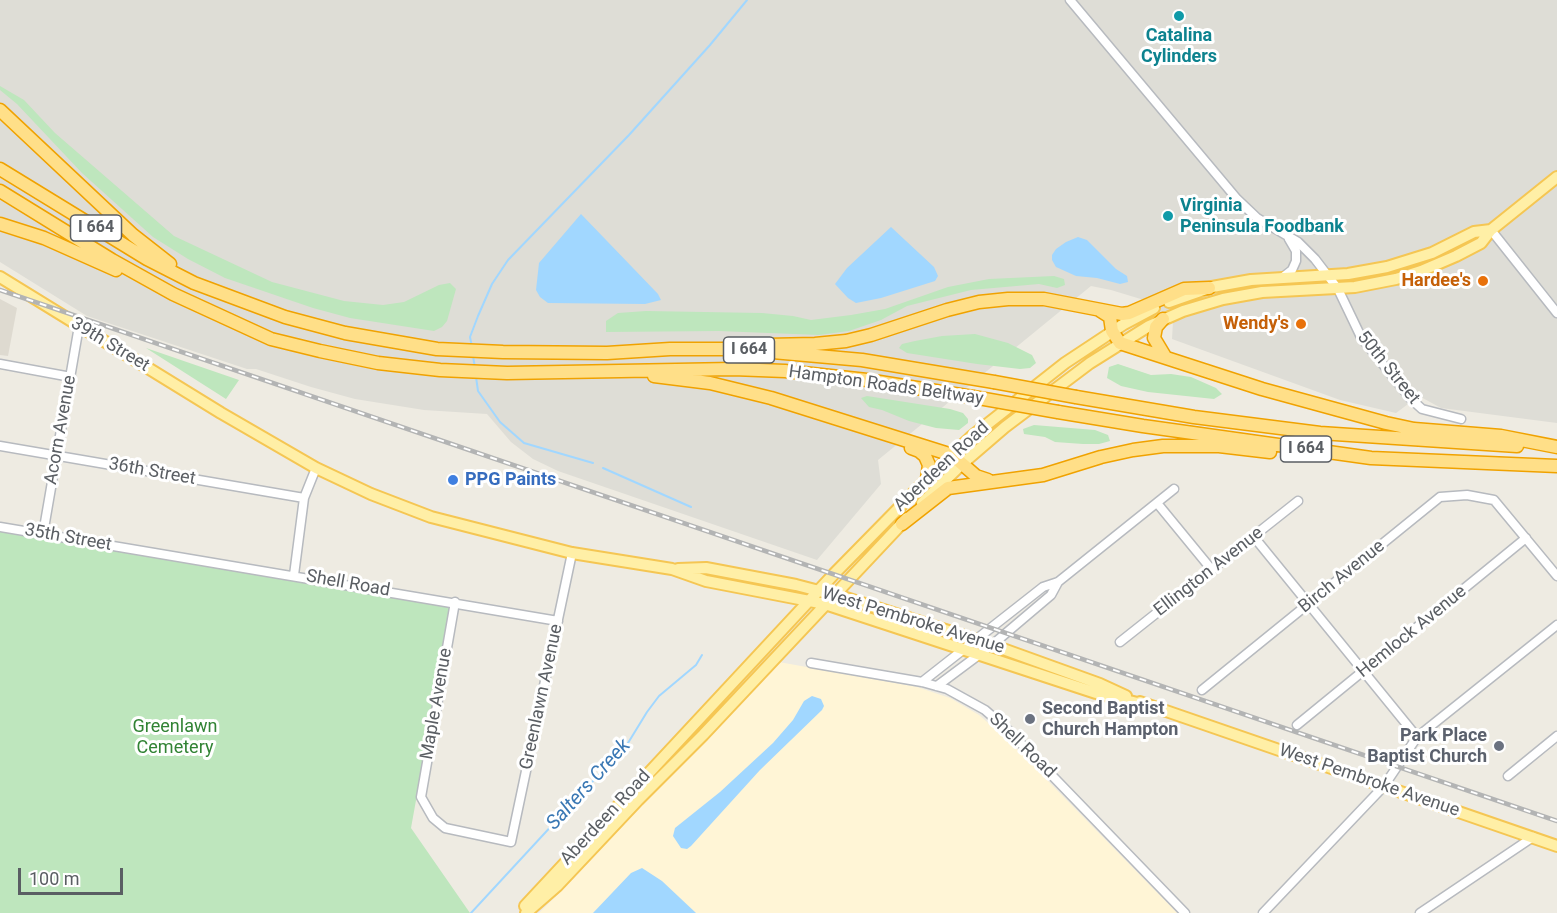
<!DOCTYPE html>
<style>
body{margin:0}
#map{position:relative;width:1557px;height:913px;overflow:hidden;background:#eeebe2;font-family:Roboto,sans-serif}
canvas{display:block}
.scale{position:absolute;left:18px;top:868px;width:105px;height:27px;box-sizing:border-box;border:3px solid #5a5e63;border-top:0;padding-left:8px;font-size:18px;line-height:21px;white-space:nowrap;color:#5a5e63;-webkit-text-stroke:4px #fff;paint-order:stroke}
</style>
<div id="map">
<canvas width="1557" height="913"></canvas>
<div class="scale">100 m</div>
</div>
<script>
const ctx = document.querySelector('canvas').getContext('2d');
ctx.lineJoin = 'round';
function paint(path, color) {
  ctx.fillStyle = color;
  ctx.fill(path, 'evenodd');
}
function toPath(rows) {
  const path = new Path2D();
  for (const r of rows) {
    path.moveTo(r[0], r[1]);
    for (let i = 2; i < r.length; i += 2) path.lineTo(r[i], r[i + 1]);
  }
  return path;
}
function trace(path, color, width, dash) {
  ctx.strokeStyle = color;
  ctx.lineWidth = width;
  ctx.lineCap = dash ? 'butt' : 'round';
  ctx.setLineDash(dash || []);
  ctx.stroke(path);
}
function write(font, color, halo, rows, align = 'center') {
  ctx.font = font + ' Roboto,sans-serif';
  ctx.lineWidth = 6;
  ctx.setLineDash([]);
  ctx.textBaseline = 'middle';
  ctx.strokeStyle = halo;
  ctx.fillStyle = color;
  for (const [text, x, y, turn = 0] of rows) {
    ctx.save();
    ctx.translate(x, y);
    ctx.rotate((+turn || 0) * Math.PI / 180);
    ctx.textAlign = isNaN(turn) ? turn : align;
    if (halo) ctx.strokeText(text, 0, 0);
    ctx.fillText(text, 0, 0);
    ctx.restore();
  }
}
paint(toPath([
 [779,662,917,687,950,698,979,715,1008,740,1177,913,539,913,566,886,605,840]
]), '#fff5d6');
paint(toPath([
 [0,0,1557,0,1557,423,1441,408,1419,396,1396,413,1340,400,1172,339,1173,322,1144,300,1111,290,1091,286,878,460,881,484,817,560,558,471,533,459,511,442,487,414,424,410,355,399,311,387,256,369,247,369,87,316,0,262]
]), '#deddd6');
paint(toPath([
 [0,299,17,308,8,356,0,355]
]), '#dedad0');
paint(toPath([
 [0,86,24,100,55,133,174,236,272,282,344,301,383,305,404,302,439,285,450,283,456,289,447,321,442,327,434,331,350,318,313,308,225,278,188,259,153,237,82,173,17,104,0,90],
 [1054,276,1064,279,1065,285,1057,288,1039,284,971,290,907,306,881,320,849,331,819,335,719,331,606,332,606,321,618,313,646,311,762,313,793,316,811,320,851,315,885,309,948,287,989,279],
 [975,334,1008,343,1032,355,1036,363,1030,368,1020,369,977,364,907,353,899,348,902,344,915,341,942,336],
 [146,348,239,380,226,399],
 [1118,364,1151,375,1171,374,1191,377,1216,388,1222,394,1214,399,1148,392,1121,386,1107,378,1109,367],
 [867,396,950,409,963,413,968,419,968,423,959,430,936,428,909,421,882,410,869,407,861,398],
 [1034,425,1095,430,1108,435,1110,441,1099,444,1083,444,1055,442,1045,437,1024,434,1023,429],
 [0,531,451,606,411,828,470,913,0,913]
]), '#bee6bd');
paint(toPath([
 [581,214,658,294,661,300,645,304,548,303,540,297,536,290,539,263],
 [891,227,934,267,938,276,935,281,881,298,856,303,848,298,835,284,847,268],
 [1078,237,1087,240,1116,269,1127,276,1128,282,1120,284,1097,278,1076,276,1056,267,1052,260,1052,255,1056,249,1066,242],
 [812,696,821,699,824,706,822,710,760,770,691,846,687,849,681,848,673,836,675,828,720,792,773,743,793,720,804,701],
 [642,868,662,881,696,913,593,913,631,873]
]), '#a1d7ff');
trace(toPath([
 [472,347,470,337,478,316,492,284,508,260,629,135,710,45,747,0],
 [473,356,475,368],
 [476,377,478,391,500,422,524,443,593,463],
 [603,468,691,507],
 [471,913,628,743,647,712,659,696,696,665,702,655]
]), '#a1d7ff', 2);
const minor = toPath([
 [1070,0,1237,199,1257,218,1298,242,1315,259,1338,289,1361,337,1411,399,1422,409,1461,419],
 [1491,230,1557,313],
 [1283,277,1292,270,1296,261,1296,251,1289,239],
 [0,364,71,377],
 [0,446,304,498],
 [1157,503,1212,570],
 [0,527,558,621],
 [43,534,79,326],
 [1254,537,1417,737],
 [294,575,304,498,316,468],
 [455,602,421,797,433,818,445,828,511,842,572,553],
 [1120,642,1298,501],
 [811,663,922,682,947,689,985,710,1009,731,1185,913],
 [922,682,1043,587,1058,582,1174,489],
 [937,686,992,645,1051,595,1058,582],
 [1202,690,1440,497,1467,495,1494,500,1557,576],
 [1297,725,1526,538],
 [1508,776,1557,736],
 [1263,913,1384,786,1417,737,1557,625],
 [1420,913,1533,837]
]);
const major = toPath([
 [0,277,221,413,316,468,371,494,431,517,572,553,672,569,706,581,825,604,1096,693,1146,705],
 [1169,302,1212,287,1251,280,1348,274,1387,267,1432,253,1474,232,1491,230],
 [922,503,962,464,1005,427,1090,363,1149,326,1183,311,1223,299,1262,292,1355,287,1396,279,1421,271,1456,256,1481,243,1491,230,1557,177],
 [678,569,706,568,743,575,796,585,846,598,992,645,1100,684,1126,696],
 [1140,702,1557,846],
 [525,906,834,574,941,465,971,437,1065,363,1124,324,1154,308],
 [526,913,557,886,638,800,703,735,907,518]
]);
const highway = toPath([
 [0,110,133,235,170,264],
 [0,169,147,259,194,283,285,317,345,333,437,349,503,352,607,353,670,349,739,349,862,360,994,382],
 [0,191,112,260,173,294,271,339,320,351,378,363,440,370,507,373,733,369,785,371,867,380,973,397],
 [0,224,44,238,116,270],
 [1099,310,1110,317,1112,331,1120,343,1262,389,1386,423,1414,429,1501,436,1557,447],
 [1163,319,1156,327,1154,338,1166,358],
 [767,345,815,344,846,341,871,335,947,310,979,302,1008,299,1044,299,1122,314,1129,313,1184,289,1209,288],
 [654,376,710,383,771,398,952,455,976,476,988,480],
 [1076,397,1194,417,1320,433,1517,446],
 [1058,412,1143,426,1371,458,1557,466],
 [911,448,919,451,925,456,929,465,927,479],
 [902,524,948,488,1043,475,1101,457,1133,450,1163,446,1219,446,1270,452]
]);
trace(minor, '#b7babf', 11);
trace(major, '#f5c653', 14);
trace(highway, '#f0a200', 15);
trace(minor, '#fff', 8);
trace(major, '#ffefa6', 10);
trace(highway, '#ffdf88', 12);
const rail = toPath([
 [0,290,1557,821]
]);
trace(rail, '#b3b4b4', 4.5);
trace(rail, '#fff', 2, [7]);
const highwayBridge = toPath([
 [994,382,1076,397],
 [973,397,1058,412]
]);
trace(highwayBridge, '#f0a200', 15, []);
trace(highwayBridge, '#ffdf88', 12);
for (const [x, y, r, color] of [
 [1179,16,6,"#0f9aa8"],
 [1168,216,6,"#0f9aa8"],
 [1483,281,6,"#e8710a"],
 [1301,324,6,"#e8710a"],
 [453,480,6,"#3f7fe0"],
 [1030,719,6,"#6b7280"],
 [1499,746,6,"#6b7280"]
]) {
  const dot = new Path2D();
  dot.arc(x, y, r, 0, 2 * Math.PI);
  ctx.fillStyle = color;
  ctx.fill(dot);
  trace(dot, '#fff', 2);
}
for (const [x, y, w] of [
 [96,228,51],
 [749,350,51],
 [1306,449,51]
]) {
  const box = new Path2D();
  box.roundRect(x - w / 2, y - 13, w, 26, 4.5);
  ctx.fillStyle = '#fff';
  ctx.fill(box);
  trace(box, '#5a5e63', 1.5);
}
write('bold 16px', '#5a5e63', null, [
 ["I 664",96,228],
 ["I 664",749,350],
 ["I 664",1306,449]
]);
write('bold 18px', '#0d838f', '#fff', [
 ["Catalina",1179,36],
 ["Cylinders",1179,57],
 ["Virginia",1180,206,"left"],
 ["Peninsula Foodbank",1180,227,"left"]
]);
write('bold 18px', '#c56008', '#fff', [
 ["Hardee's",1471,281],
 ["Wendy's",1289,324]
], 'right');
write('18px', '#5a5e63', '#fff', [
 ["39th Street",110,345,31],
 ["50th Street",1388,368,51],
 ["Hampton Roads Beltway",886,386,8],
 ["Acorn Avenue",61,430,-80],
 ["Aberdeen Road",942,467,-43],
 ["36th Street",152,472,10],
 ["35th Street",68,538,10],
 ["Ellington Avenue",1209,572,-38],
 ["Birch Avenue",1342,577,-39],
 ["Shell Road",348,584,10],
 ["West Pembroke Avenue",913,621,17],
 ["Hemlock Avenue",1412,632,-39],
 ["Greenlawn Avenue",542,697,-78],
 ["Maple Avenue",437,704,-80],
 ["Shell Road",1022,746,44],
 ["West Pembroke Avenue",1369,781,19],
 ["Aberdeen Road",606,818,-47]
]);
write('bold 18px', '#366cbe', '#fff', [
 ["PPG Paints",465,480]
], 'left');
write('bold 18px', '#5b616d', '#fff', [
 ["Second Baptist",1042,709],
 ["Church Hampton",1042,730],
 ["Park Place",1487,736,"right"],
 ["Baptist Church",1487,757,"right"]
], 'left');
write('18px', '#318334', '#fff', [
 ["Greenlawn",175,727],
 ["Cemetery",175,748]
]);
write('italic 20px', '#3a78b4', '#fff', [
 ["Salters Creek",589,785,-48]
]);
</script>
